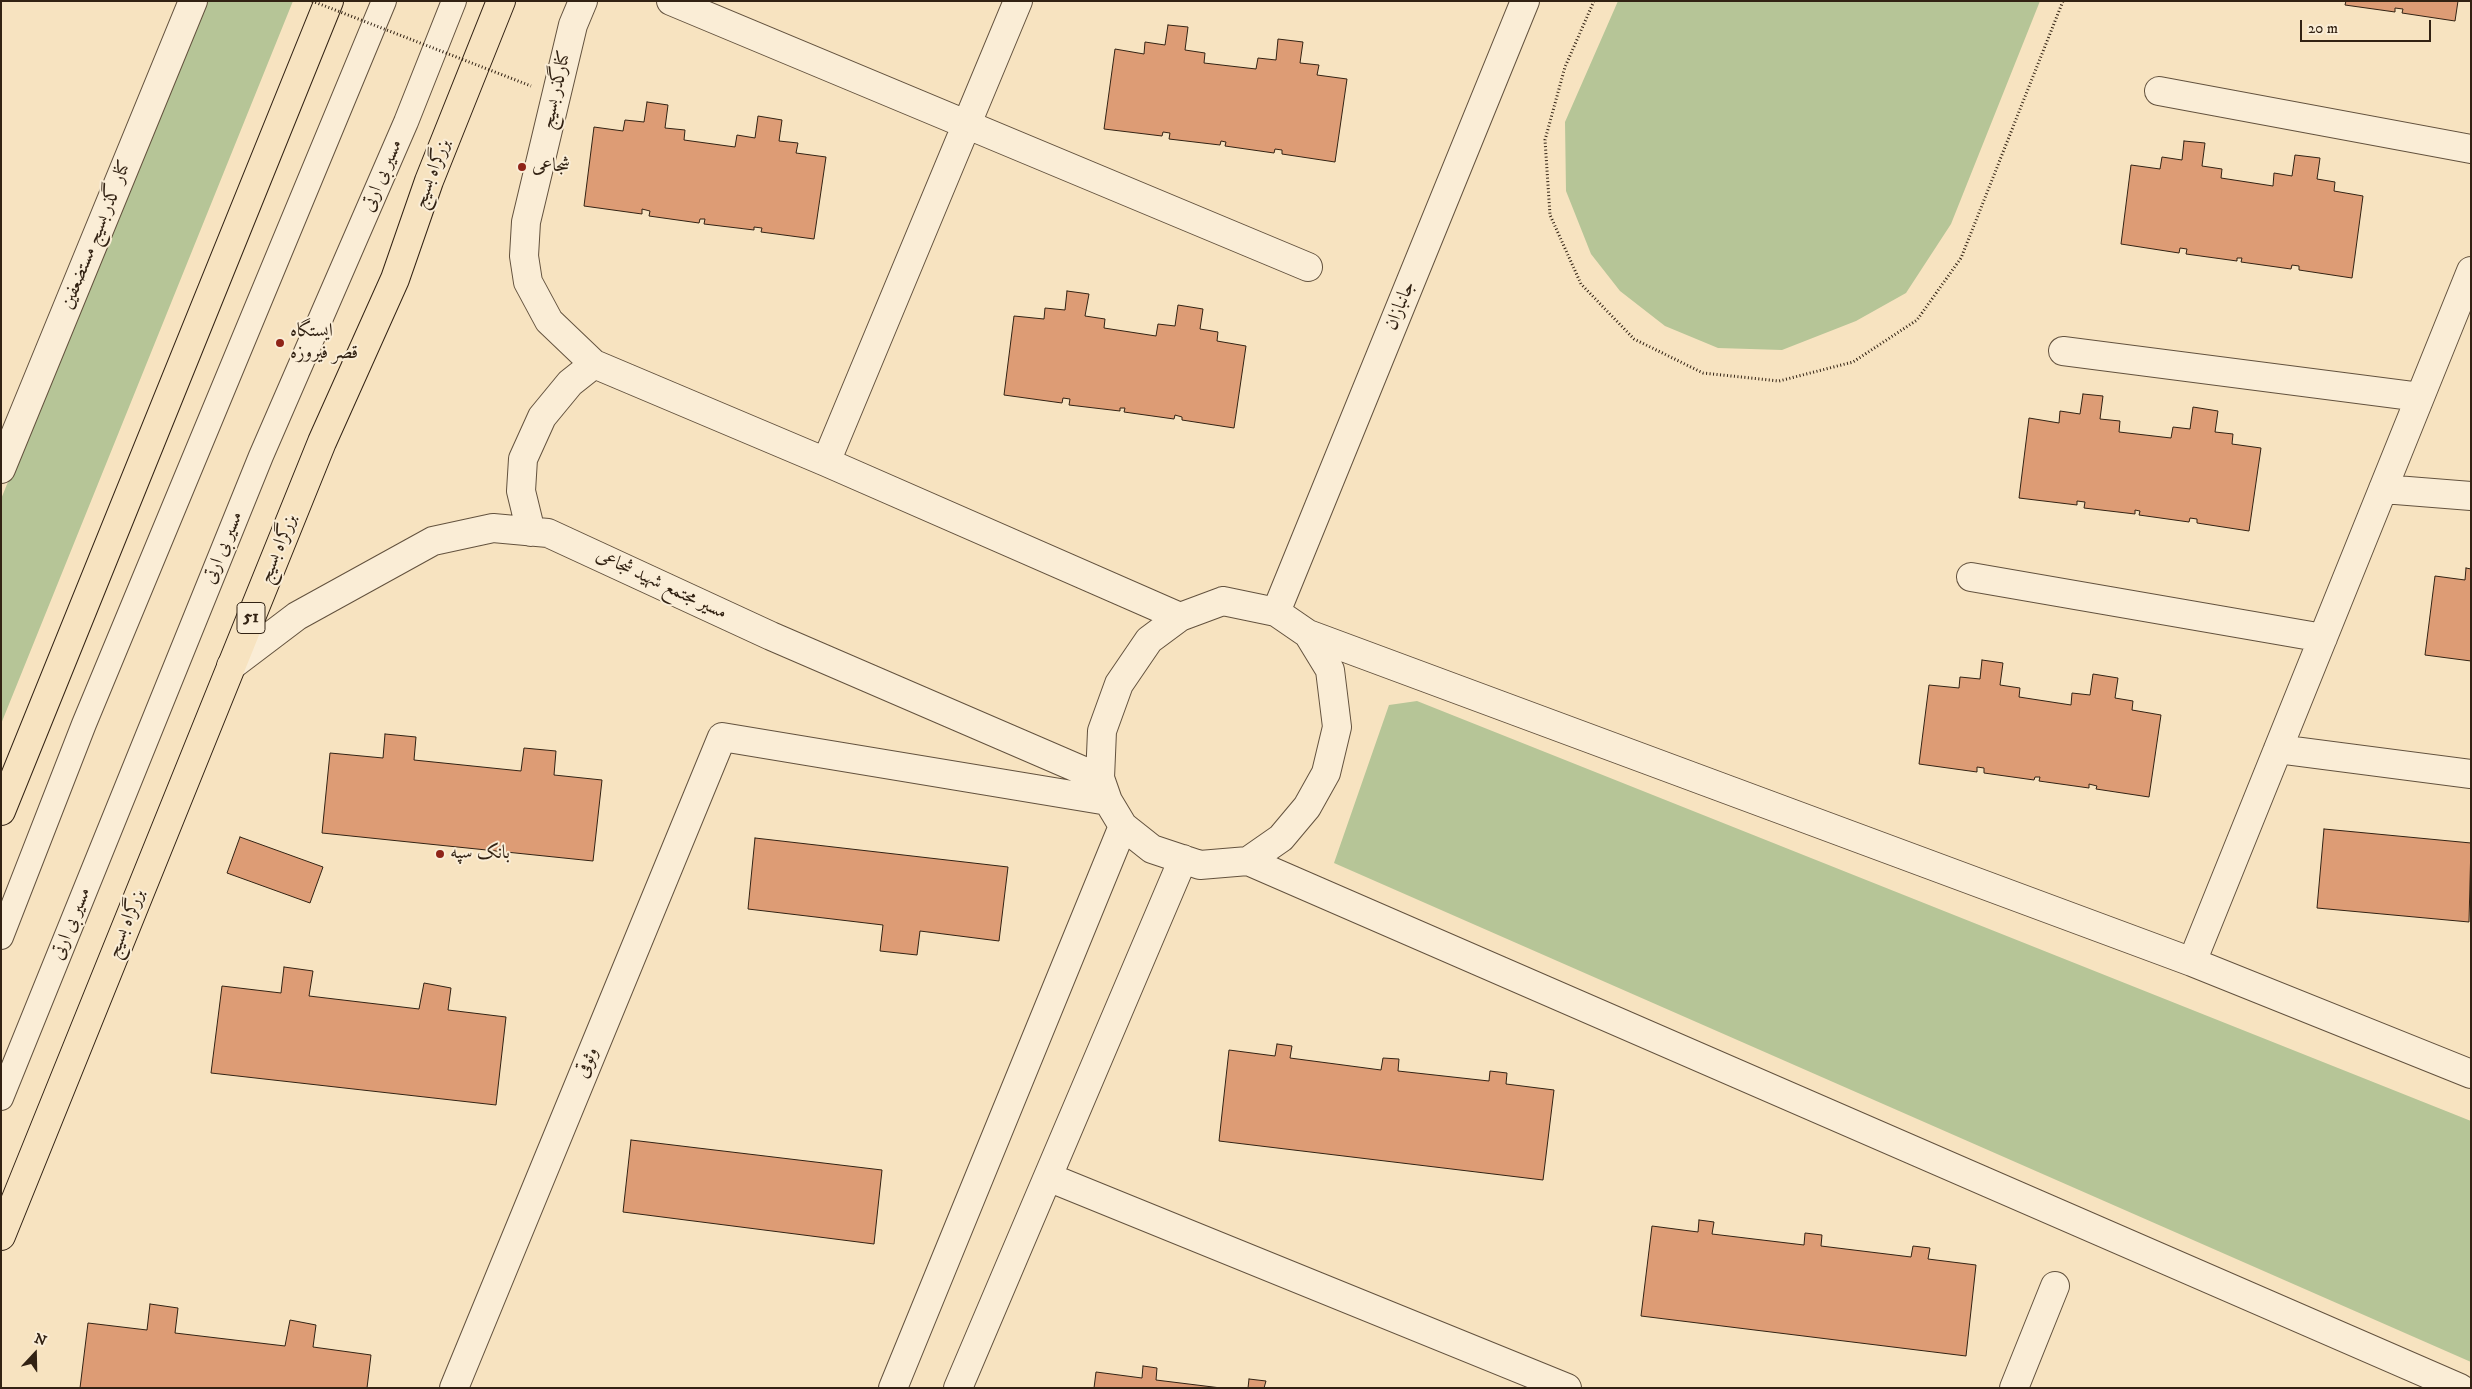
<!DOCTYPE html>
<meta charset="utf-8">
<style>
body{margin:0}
#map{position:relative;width:2472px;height:1389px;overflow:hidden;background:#f7e3c0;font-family:"IM FELL DW Pica",serif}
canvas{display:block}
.frame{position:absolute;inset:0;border:2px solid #322213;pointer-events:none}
.north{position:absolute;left:10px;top:1329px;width:50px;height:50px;-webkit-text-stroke:4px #faedd6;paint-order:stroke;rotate:21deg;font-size:14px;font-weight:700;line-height:20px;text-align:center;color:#322213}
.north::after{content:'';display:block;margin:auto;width:18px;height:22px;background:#322213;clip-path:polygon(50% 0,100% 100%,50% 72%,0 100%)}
.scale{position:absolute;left:2300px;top:20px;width:131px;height:22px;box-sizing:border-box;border:2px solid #322213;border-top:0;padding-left:6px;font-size:15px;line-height:18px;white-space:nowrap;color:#322213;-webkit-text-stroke:4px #faedd6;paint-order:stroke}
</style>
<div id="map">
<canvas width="2472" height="1389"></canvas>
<div class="frame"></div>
<div class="north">N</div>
<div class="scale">20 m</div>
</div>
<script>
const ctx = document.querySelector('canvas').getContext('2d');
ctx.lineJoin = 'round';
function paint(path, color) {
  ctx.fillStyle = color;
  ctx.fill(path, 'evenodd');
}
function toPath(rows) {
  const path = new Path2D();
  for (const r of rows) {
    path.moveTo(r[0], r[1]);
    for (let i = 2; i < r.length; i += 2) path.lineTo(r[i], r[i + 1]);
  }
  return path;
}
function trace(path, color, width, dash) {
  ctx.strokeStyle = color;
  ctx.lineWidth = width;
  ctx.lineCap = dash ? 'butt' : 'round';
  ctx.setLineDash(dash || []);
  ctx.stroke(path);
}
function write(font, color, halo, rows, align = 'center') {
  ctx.font = font + ' "IM FELL DW Pica",Amiri,serif';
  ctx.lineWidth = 4;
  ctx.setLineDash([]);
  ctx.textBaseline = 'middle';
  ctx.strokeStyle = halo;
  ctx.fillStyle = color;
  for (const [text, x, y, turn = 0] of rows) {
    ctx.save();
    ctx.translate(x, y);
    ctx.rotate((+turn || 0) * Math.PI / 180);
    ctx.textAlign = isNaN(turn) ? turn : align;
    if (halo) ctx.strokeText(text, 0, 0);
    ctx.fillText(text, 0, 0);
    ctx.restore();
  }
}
paint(toPath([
 [204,1,293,1,1,724,1,499],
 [1618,1,2040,1,1951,224,1906,293,1856,321,1782,350,1718,348,1665,326,1620,291,1591,254,1566,191,1565,122],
 [1417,701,2471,1121,2471,1362,1334,863,1389,705]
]), '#b6c597');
const building = toPath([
 [2346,1,2458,1,2455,21,2402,13,2403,9,2395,8,2395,12,2345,5,2346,1],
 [1168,25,1188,27,1185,50,1205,53,1204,63,1256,69,1258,58,1276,60,1278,39,1303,42,1300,63,1319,65,1317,75,1347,79,1335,162,1282,154,1282,150,1275,149,1274,153,1225,146,1226,142,1221,141,1220,145,1169,139,1170,133,1163,132,1162,136,1104,129,1115,49,1144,54,1145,42,1165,45,1168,25],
 [647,102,668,105,665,128,685,130,684,140,735,147,737,135,755,138,758,116,782,120,779,141,798,143,796,153,826,157,814,239,761,232,762,228,754,227,754,230,704,224,705,219,700,219,699,223,649,216,650,211,642,209,642,214,584,206,594,127,623,131,625,120,644,122,647,102],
 [2184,141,2205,143,2202,166,2222,169,2221,178,2273,186,2274,173,2292,176,2295,155,2320,158,2317,179,2335,182,2334,191,2363,196,2352,278,2299,270,2299,266,2292,265,2291,269,2241,262,2242,258,2237,258,2237,261,2186,254,2187,249,2180,248,2179,253,2121,244,2131,165,2160,169,2162,157,2182,160,2184,141],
 [1067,291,1089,294,1085,316,1105,319,1104,328,1156,336,1158,324,1175,326,1178,305,1203,309,1200,329,1218,332,1217,341,1246,346,1234,428,1182,420,1182,417,1175,415,1174,419,1124,412,1125,408,1120,408,1120,411,1069,405,1070,399,1063,398,1062,403,1004,395,1014,316,1044,319,1045,308,1065,310,1067,291],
 [2083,394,2103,396,2100,419,2120,421,2119,432,2171,438,2173,427,2190,429,2193,407,2218,411,2215,432,2233,434,2232,444,2261,448,2249,531,2197,523,2197,519,2190,518,2189,522,2139,515,2140,511,2135,510,2135,514,2084,508,2085,502,2077,501,2077,505,2019,498,2029,418,2059,423,2060,411,2080,414,2083,394],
 [2466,568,2471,569,2471,661,2425,655,2435,576,2465,580,2466,568],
 [1982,660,2003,663,2000,685,2020,688,2019,697,2071,705,2072,693,2090,695,2093,674,2118,678,2115,698,2133,701,2132,710,2161,715,2149,797,2096,789,2097,786,2089,784,2089,788,2039,781,2040,777,2035,777,2034,780,1984,773,1984,768,1977,767,1977,772,1919,764,1929,685,1959,688,1960,677,1980,679,1982,660],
 [385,734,416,737,414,760,521,771,524,748,556,751,554,775,602,780,593,861,322,833,330,753,383,758,385,734],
 [2324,829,2471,843,2469,922,2317,908,2324,829],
 [240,837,323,867,310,903,227,873,240,837],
 [755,838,1008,867,999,941,920,931,917,955,880,951,883,925,748,909,755,838],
 [284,967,313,971,309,996,419,1009,424,983,451,988,448,1010,506,1017,496,1105,211,1073,222,986,281,993,284,967],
 [1277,1044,1292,1046,1290,1058,1381,1070,1383,1058,1399,1059,1398,1071,1489,1081,1490,1071,1507,1073,1506,1084,1554,1090,1543,1180,1219,1141,1229,1050,1275,1056,1277,1044],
 [631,1140,882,1170,874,1244,623,1212,631,1140],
 [1699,1220,1714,1222,1712,1234,1804,1245,1805,1233,1822,1235,1821,1246,1911,1257,1913,1246,1930,1248,1928,1259,1976,1265,1966,1356,1641,1316,1652,1226,1698,1232,1699,1220],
 [150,1304,178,1308,175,1333,285,1346,290,1320,316,1325,313,1347,371,1355,367,1388,80,1388,88,1323,147,1330,150,1304],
 [1143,1366,1157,1368,1156,1380,1221,1388,1094,1388,1096,1372,1142,1378,1143,1366],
 [1249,1379,1266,1381,1264,1388,1248,1388,1249,1379]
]);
paint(building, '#dd9c75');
trace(building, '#322213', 1);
const service = toPath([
 [1,937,84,724,384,1],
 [1,1098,261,456,406,122,454,1]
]);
const minor = toPath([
 [583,1,573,25,526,222,524,256,528,282,549,321,594,364,826,462,1180,617],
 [671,1,1308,267],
 [2159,91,2471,149],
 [2063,351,2420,397],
 [826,462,1018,1],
 [2383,489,2471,496],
 [531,532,521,491,523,459,542,417,570,383,594,364],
 [1971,577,2323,638],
 [1223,601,1276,612,1308,634,1330,670,1337,727,1326,773,1307,807,1281,838,1248,861,1200,865,1152,849,1123,826,1108,801,1100,778,1102,731,1119,684,1149,640,1180,617,1223,601],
 [1276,612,1525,1],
 [1308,634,2192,962,2471,1074],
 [231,666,297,616,433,541,493,528,548,533,771,636,1100,778],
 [2278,749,2471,774],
 [1248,861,2460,1388],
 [2192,962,2471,271],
 [1048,1177,1567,1388],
 [454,1388,722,737,1108,801],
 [893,1388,1123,826],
 [958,1388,1183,859],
 [2014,1388,2055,1286]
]);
const tertiary = toPath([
 [1,469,193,1]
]);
const trunk = toPath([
 [1,811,329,1],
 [1,1236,322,442,395,279,429,181,501,1]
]);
trace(service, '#63523e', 26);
trace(minor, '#63523e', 30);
trace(tertiary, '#63523e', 30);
trace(trunk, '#322213', 30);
trace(toPath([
 [1594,1,1565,67,1545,140,1550,215,1581,284,1634,339,1703,373,1779,381,1853,362,1917,320,1961,258,2063,1]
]), '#322213', 3, [1, 2.5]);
trace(service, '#faedd6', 24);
trace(minor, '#faedd6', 28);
trace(tertiary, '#faedd6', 28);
trace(trunk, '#f7e3c0', 28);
trace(toPath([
 [312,1,531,86]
]), '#322213', 3, [1, 2.5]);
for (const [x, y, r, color] of [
 [522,167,5,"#8f2418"],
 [280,343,5,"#8f2418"],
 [440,854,5,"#8f2418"]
]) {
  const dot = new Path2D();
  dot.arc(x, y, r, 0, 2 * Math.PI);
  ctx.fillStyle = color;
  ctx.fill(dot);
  trace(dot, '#faedd6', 2);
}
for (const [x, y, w] of [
 [251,618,28]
]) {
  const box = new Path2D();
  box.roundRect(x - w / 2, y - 15.5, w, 31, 4);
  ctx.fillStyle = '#faedd6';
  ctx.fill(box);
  trace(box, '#322213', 1);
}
write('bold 18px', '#322213', null, [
 ["51",251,618]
]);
write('19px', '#322213', '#faedd6', [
 ["کنارگذر بسیج",557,90,-77],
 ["بزرگراه بسیج",433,174,-69],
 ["مسیر بی ارتی",383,176,-67],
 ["کنار گذر بسیج مستضعفین",97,235,-68],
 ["جانبازان",1401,306,-68],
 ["مسیر بی ارتی",224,548,-68],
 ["بزرگراه بسیج",279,549,-68],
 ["مسیر مجتمع شهید شجاعی",661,585,25],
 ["مسیر بی ارتی",72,924,-68],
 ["بزرگراه بسیج",127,924,-68],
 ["وثوقی",588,1063,-68]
]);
write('19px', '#322213', '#faedd6', [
 ["شجاعی",532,167],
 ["ایستگاه",290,332],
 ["قصر فیروزه",290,354],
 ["بانک سپه",450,854]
], 'left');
</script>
